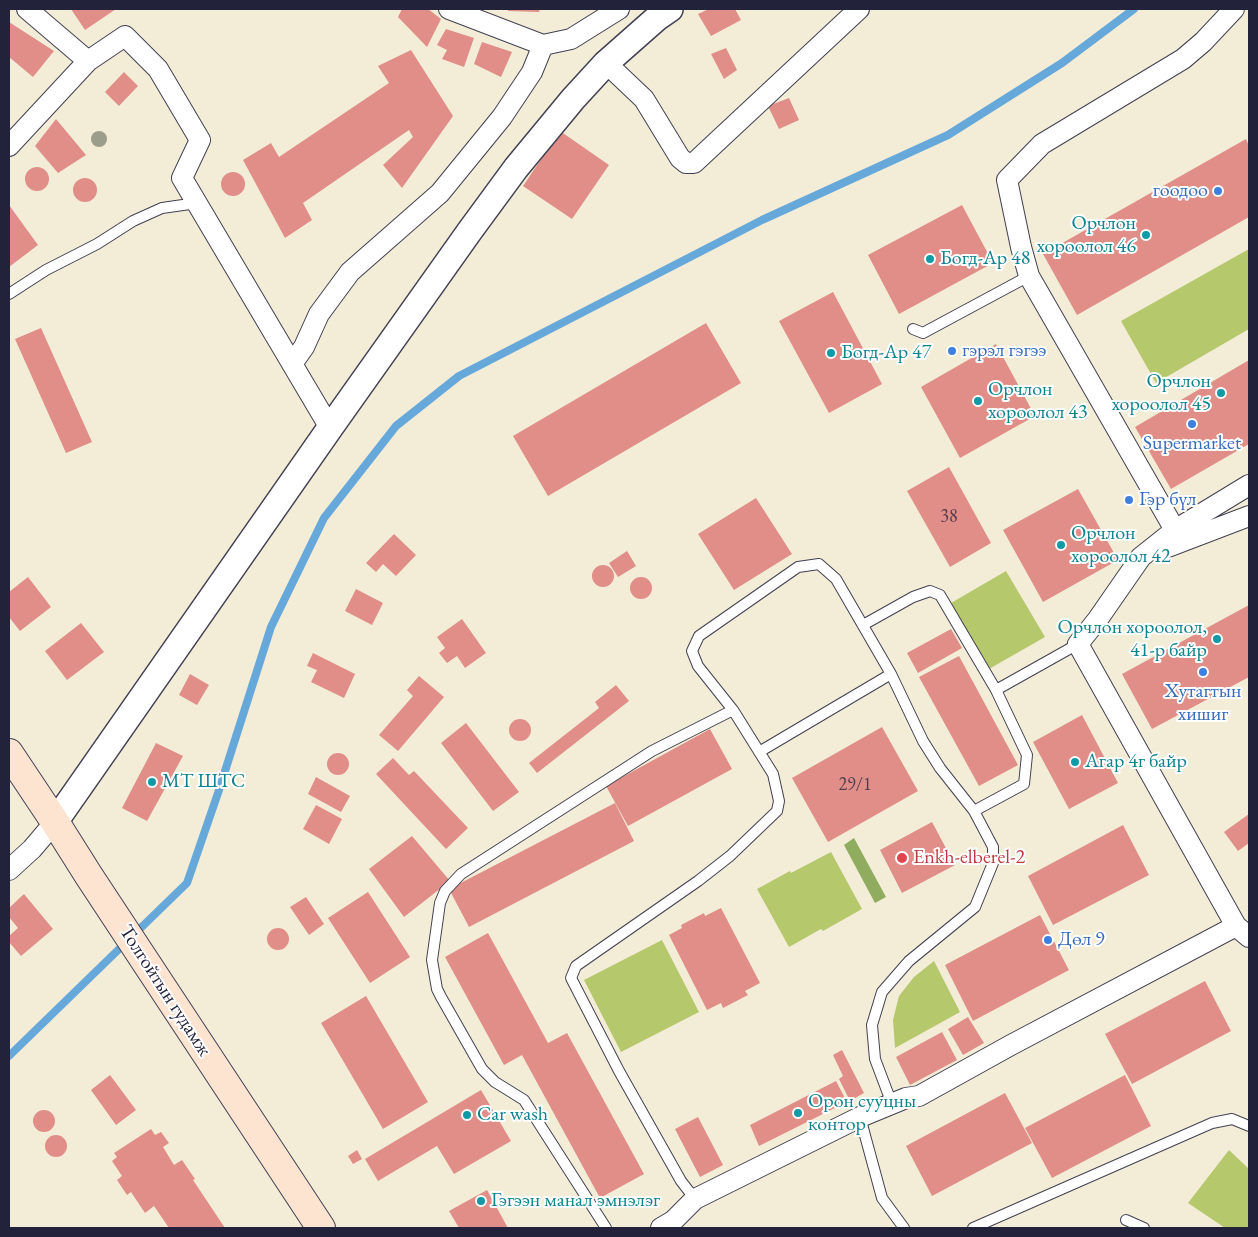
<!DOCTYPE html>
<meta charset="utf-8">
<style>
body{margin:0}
#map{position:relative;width:1258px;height:1237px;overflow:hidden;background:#f3edd8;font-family:"EB Garamond",serif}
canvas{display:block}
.frame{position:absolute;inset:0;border:10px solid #22223b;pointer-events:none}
</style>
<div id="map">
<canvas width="1258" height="1237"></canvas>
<div class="frame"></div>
</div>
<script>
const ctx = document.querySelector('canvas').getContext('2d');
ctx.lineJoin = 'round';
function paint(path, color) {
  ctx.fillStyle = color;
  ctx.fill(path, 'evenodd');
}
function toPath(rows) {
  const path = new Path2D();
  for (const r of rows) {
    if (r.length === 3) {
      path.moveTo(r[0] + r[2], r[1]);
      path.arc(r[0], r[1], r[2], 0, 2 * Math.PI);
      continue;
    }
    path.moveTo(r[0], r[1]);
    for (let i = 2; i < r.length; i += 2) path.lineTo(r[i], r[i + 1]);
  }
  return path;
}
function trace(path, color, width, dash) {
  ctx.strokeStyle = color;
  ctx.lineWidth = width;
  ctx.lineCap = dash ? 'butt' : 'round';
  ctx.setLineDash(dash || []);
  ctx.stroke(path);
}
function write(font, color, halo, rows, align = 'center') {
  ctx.font = font + ' "EB Garamond",serif';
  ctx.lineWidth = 4;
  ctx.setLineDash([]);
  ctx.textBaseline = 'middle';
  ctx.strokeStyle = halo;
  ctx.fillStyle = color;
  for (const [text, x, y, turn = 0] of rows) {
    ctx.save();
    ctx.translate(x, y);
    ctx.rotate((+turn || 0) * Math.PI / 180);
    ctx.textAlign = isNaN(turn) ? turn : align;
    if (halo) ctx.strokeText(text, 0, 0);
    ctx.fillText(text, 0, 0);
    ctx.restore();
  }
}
paint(toPath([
 [1249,249,1249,329,1156,383,1121,321],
 [1006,571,1045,637,989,669,951,603],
 [831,852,862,909,823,931,821,929,789,947,757,889,790,871,791,873],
 [662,940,699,1012,621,1052,584,980],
 [934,961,960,1012,895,1048,893,1020,899,996,914,977],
 [1229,1150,1249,1169,1249,1228,1225,1228,1188,1203]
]), '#b5c86b');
paint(toPath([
 [854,838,886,897,875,903,844,845]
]), '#90ac5f');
trace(toPath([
 [9,1056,187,883,218,793,271,627,324,518,396,426,459,376,762,220,948,135,1062,63,1134,9]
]), '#67a8da', 8);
paint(toPath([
 [71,9,116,9,85,30],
 [402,9,428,9,441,19,427,47,398,17],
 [508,9,540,9,539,12,508,11],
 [709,9,735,9,741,20,711,36,698,14],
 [9,22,54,51,33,77,9,57],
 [446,29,474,38,464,67,442,59,447,50,437,45],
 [482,42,512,52,501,77,474,64],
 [726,48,737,70,724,79,711,54],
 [411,50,453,116,402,188,383,165,413,137,409,130,303,203,312,220,285,238,243,160,271,143,279,157,389,83,378,66],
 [124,72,138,86,119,106,105,92],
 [789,98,799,120,779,129,768,106],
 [56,119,86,155,58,173,35,146],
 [560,131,609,165,572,219,523,186],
 [1246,139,1249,146,1249,217,1077,315,1043,254],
 [37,179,12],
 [233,184,12],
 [85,190,12],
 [9,205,38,245,9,267],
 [962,205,993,263,899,314,868,255],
 [833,292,882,384,829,413,779,321],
 [706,323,741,383,548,496,513,436],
 [41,328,92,442,66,453,15,339],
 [996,344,1035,416,960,458,921,387],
 [1249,360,1249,444,1171,489,1135,427],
 [949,467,991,543,950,567,907,491],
 [1078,489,1118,560,1043,602,1003,530],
 [756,498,792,554,734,590,698,534],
 [394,534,416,555,396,576,383,564,376,572,366,563],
 [627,551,636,566,618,577,609,563],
 [603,576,11],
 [28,577,51,607,20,631,9,617,9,592],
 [641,588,11],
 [356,589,383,603,372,625,345,611],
 [1249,605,1249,677,1152,729,1122,674],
 [462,619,486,653,465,668,457,656,447,663,439,653,445,648,437,637],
 [81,623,104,652,67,680,45,651],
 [951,629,962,648,918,673,907,653],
 [313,653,355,674,344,698,311,682,317,670,307,666],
 [959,656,1018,765,979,786,919,677],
 [190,674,209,685,197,705,179,695],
 [419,676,444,697,398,751,379,735,413,696,407,690],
 [616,685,629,701,537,773,529,763,599,708,595,702],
 [1082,715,1118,783,1069,809,1033,742],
 [520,730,11],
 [466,723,519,792,493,811,441,743],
 [882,727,918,791,828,842,792,778],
 [710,729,732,769,628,826,606,786],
 [156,743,183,756,147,821,122,808],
 [338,764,11],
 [393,758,409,775,414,771,468,828,446,849,376,774],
 [316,777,350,796,341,812,308,794],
 [615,803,634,841,469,927,449,889],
 [316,805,342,819,329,844,303,829],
 [1249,814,1249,843,1238,851,1224,832],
 [932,822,955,865,902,893,880,850],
 [1123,825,1149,875,1053,925,1028,876],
 [412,836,450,881,404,917,369,869],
 [368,892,410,957,370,983,328,918],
 [24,894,53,929,21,956,9,942,9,936,18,928,9,917,9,908],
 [306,897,324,924,309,935,290,907],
 [721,908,760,983,745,991,748,995,723,1008,721,1003,707,1010,669,935,682,928,681,925,704,913,705,916],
 [1040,915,1069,970,973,1021,945,965],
 [278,939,11],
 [488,933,548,1043,567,1033,644,1174,600,1198,522,1055,504,1065,445,957],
 [1205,981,1231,1031,1132,1084,1105,1034],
 [366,996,428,1102,383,1129,321,1023],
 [968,1017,984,1043,963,1055,948,1029],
 [942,1032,957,1060,910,1085,896,1057],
 [842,1050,864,1093,850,1101,839,1079,843,1076,833,1055],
 [110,1075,136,1110,116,1125,91,1090],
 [1125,1075,1151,1126,1052,1178,1025,1128],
 [836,1081,847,1102,759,1146,750,1125],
 [481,1090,511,1141,454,1174,437,1146,378,1181,365,1159],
 [1005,1093,1032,1143,932,1196,906,1146],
 [44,1121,11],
 [698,1117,723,1165,700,1177,675,1129],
 [151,1129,155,1135,161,1132,169,1143,163,1147,174,1165,182,1160,195,1179,193,1180,225,1228,169,1228,154,1206,145,1213,131,1192,127,1195,117,1180,122,1176,112,1161,117,1157,114,1153],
 [56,1146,11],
 [357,1150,362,1159,353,1164,348,1156],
 [487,1190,508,1228,459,1228,449,1211]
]), '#e08e87');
const service = toPath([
 [9,294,46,270,97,244,133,221,162,208,197,203],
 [913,329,923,333,1029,276],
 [863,625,913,597,930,591,940,595,996,690,1027,755,1024,784,974,811],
 [996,690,1078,644],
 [733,710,698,666,692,651,699,636,798,567,819,564,836,579,891,674,923,741,940,768,974,811,993,847,993,863,975,907,909,961,882,992,872,1025,875,1059,892,1104],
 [759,752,891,674],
 [860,1117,882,1198,904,1228],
 [1126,1220,1144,1228],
 [606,1228,524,1100,495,1082,482,1069,441,997,437,989,432,960,440,903,445,891,461,874,652,751,733,710,773,774,779,801,777,811,730,856,698,881,576,966,571,978,619,1071,681,1181,695,1199],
 [973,1228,1212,1123,1232,1119,1249,1126]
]);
const minor = toPath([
 [27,9,88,61],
 [449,9,543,45,571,39,619,9],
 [1234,9,1203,42,1183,59,1042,144,1007,180,1021,247,1029,276,1175,530,1141,557,1098,619,1078,644,1236,926],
 [606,63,644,99,680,158,686,163,694,163,859,9],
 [9,146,88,61,125,36,158,69,200,140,182,178,330,428],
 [292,364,304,347,319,314,350,272,440,193,502,117,532,72,543,45],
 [1175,530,1249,485],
 [1160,550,1249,516],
 [9,870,32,849,55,822],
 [661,1228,673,1221,695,1199,860,1117,906,1098,919,1096,1011,1045,1236,926,1249,937]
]);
const tertiary = toPath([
 [55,822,330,428,469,232,516,168,573,99,606,63,657,18,670,9]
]);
const secondary = toPath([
 [9,753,55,822,89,876,321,1228]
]);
trace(service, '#414053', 12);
trace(minor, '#414053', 22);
trace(tertiary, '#414053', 28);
trace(secondary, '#414053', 30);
trace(service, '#fff', 10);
trace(minor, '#fff', 20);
trace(tertiary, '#fff', 25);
trace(secondary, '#fde4d1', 28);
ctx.fillStyle = '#9c9d8b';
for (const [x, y] of [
 [99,139]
]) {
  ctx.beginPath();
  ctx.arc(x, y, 8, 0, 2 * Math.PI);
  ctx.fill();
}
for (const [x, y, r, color] of [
 [1218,191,5,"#3f7fe0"],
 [1146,235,5,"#0f9aa8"],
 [930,259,5,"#0f9aa8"],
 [952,351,5,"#3f7fe0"],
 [831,353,5,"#0f9aa8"],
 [1221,393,5,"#0f9aa8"],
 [978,401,5,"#0f9aa8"],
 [1192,424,5,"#3f7fe0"],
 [1129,500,5,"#3f7fe0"],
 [1061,545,5,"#0f9aa8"],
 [1217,639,5,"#0f9aa8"],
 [1203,672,5,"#3f7fe0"],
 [1075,762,5,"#0f9aa8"],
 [152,782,5,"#0f9aa8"],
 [902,858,6,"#e0444e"],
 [1048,940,5,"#3f7fe0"],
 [798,1113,5,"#0f9aa8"],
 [467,1115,5,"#0f9aa8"],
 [481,1201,5,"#0f9aa8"]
]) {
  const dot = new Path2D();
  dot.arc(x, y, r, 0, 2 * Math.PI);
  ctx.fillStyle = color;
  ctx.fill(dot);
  trace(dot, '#fff', 2);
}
write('18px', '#523d4e', null, [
 ["38",949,517],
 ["29/1",855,785]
]);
write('20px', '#366cbe', '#fff', [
 ["гоодоо",1208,191,"right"],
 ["гэрэл гэгээ",962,351],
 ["Supermarket",1192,444,"center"],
 ["Гэр бүл",1139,500],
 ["Хутагтын",1203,692,"center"],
 ["хишиг",1203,715,"center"],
 ["Дөл 9",1058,940]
], 'left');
write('20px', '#0d838f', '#fff', [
 ["Орчлон",1136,224,"right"],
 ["хороолол 46",1136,247,"right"],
 ["Богд-Ар 48",940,259],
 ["Богд-Ар 47",841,353],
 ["Орчлон",1211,382,"right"],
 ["хороолол 45",1211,405,"right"],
 ["Орчлон",988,390],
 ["хороолол 43",988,413],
 ["Орчлон",1071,534],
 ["хороолол 42",1071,557],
 ["Орчлон хороолол,",1207,628,"right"],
 ["41-р байр",1207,651,"right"],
 ["Агар 4г байр",1085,762],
 ["MТ ШТС",162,782],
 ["Орон сууцны",808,1102],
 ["контор",808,1125],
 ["Car wash",477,1115],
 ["Гэгээн манал эмнэлэг",491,1201]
], 'left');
write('20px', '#be3a42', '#fff', [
 ["Enkh-elberel-2",913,858]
], 'left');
write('20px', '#22223b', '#fff', [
 ["Толгойтын гудамж",165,991,57]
]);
</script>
